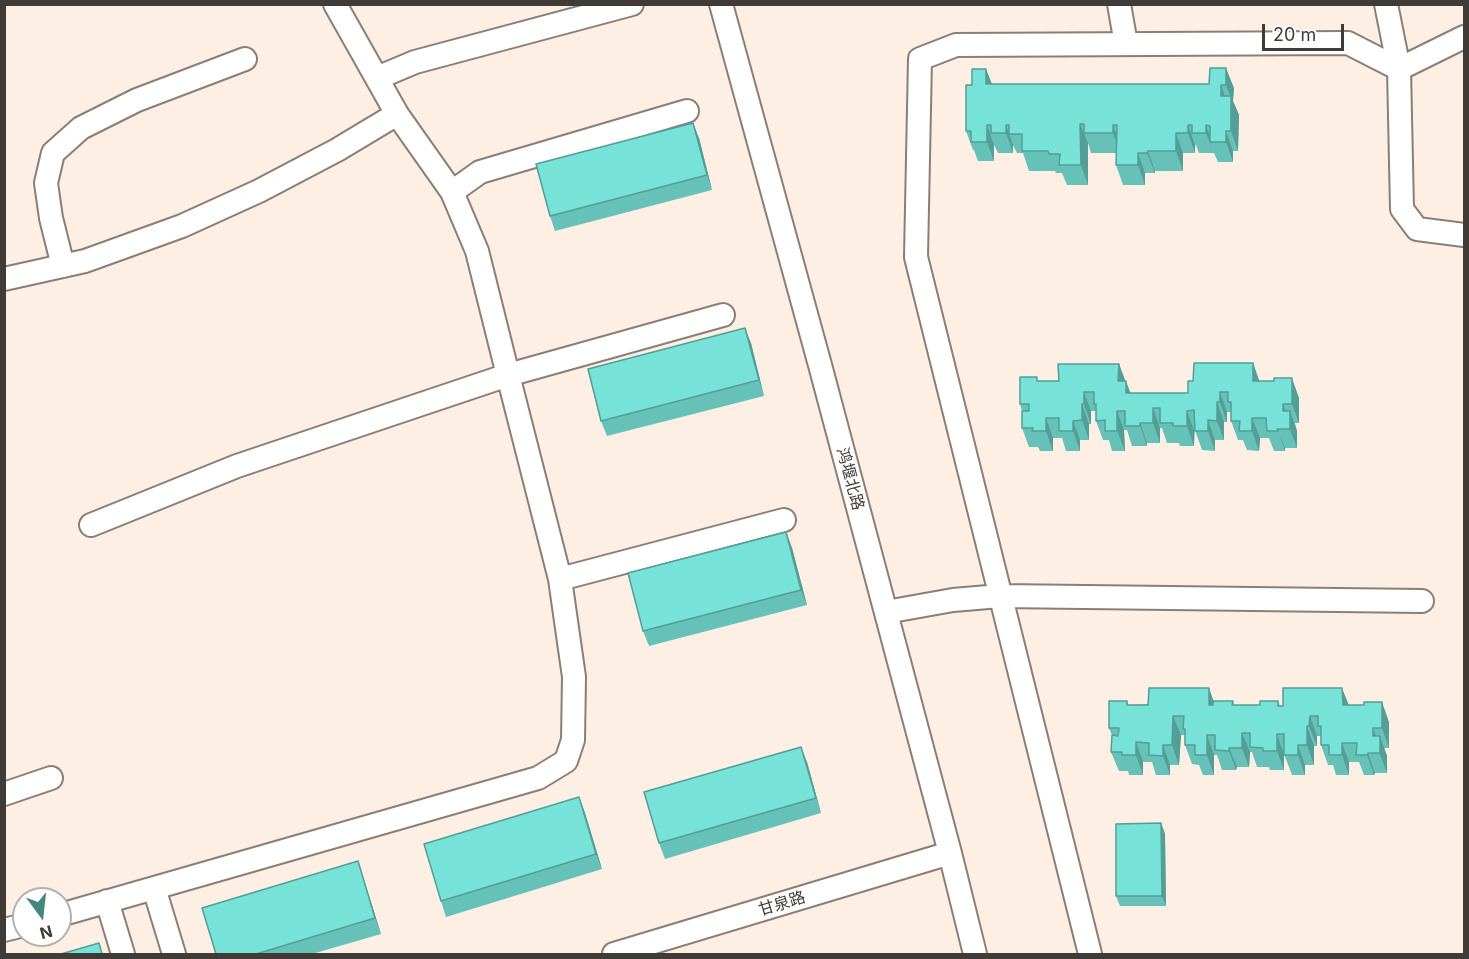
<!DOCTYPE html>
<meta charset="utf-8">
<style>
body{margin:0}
#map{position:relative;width:1469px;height:959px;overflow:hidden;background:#feefe5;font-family:Inter,sans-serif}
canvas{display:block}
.frame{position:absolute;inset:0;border:6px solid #413b37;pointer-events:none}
.north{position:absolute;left:12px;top:887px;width:60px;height:60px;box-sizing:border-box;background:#fff;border:2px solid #b3b1af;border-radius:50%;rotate:165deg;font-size:16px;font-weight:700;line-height:24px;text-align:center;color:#413b37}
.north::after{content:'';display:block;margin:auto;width:21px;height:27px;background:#428881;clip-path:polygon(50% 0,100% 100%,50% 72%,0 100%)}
.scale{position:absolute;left:1262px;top:24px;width:82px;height:27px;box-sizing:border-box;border:3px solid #413b37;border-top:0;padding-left:8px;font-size:18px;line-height:21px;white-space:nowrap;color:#413b37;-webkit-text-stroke:4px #fff;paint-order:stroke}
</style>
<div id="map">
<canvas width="1469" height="959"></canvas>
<div class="frame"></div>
<div class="north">N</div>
<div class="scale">20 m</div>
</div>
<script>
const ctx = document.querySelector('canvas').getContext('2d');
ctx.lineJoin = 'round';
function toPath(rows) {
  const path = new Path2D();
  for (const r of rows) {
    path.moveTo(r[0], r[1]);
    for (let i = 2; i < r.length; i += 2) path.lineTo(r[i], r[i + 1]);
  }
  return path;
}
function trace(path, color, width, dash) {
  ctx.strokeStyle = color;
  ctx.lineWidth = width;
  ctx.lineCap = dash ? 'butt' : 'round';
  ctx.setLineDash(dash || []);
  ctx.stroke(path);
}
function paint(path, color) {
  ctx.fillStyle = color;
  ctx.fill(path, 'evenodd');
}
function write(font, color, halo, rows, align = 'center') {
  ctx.font = font + ' Inter,"Noto Sans SC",sans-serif';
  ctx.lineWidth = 4.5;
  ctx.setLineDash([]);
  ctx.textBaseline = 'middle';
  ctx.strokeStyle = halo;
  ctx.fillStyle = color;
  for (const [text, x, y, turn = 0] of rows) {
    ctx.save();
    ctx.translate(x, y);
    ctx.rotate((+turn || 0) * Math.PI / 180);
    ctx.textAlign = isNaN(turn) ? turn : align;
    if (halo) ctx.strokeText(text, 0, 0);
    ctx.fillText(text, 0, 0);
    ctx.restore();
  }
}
const street = toPath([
 [721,4,820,365,950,853,975,954],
 [1119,4,1126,44],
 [1386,4,1399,69,1402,209,1417,229,1464,235],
 [377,78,415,62,632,4],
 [452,192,480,172,687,111],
 [63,266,51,218,46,183,53,153,81,128,137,100,245,59],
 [4,279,85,261,182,226,259,191,337,150,397,114],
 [91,525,237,466,508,375,723,315],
 [560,579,784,520],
 [886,612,953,600,1000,596,1422,601],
 [4,794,51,778],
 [154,888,174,954],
 [107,901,123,954],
 [60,915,538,778,566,761,573,740,574,677,560,579,508,375,477,251,452,192,397,114,335,4],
 [4,930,24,925],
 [614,954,950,853],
 [1090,954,916,257,920,59,956,45,1348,43,1399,69,1464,37]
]);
trace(street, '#8b7e75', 26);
trace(street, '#fff', 22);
paint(toPath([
 [1210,68,1234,88,1233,101,1239,115,1238,151,1233,151,1233,162,1218,162,1213,151,1214,153,1199,153,1196,145,1195,145,1195,153,1183,153,1183,171,1155,171,1155,173,1145,173,1145,185,1123,185,1116,165,1116,153,1091,153,1088,143,1088,185,1067,185,1062,173,1056,173,1055,171,1029,171,1023,153,1017,153,1013,145,1013,153,998,153,994,145,994,161,978,161,974,150,973,150,966,131,992,84,1209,84],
 [699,138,712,190,555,231,550,216],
 [751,343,764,396,607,436,601,421],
 [1253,363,1259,381,1299,398,1299,423,1295,423,1297,431,1297,448,1285,448,1285,451,1274,451,1269,438,1260,438,1259,451,1247,450,1243,440,1238,440,1231,421,1231,412,1227,412,1227,422,1224,422,1224,440,1215,440,1215,451,1202,450,1195,430,1194,446,1180,446,1179,443,1167,443,1162,428,1160,428,1160,443,1147,443,1147,446,1132,446,1127,430,1124,430,1125,451,1112,451,1109,440,1103,440,1096,421,1096,411,1091,411,1091,424,1089,424,1089,440,1080,440,1080,451,1066,451,1062,438,1053,438,1053,451,1040,451,1038,447,1029,447,1022,428,1022,411,1020,404,1038,381,1059,381,1119,364,1130,393,1188,393,1193,381],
 [786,532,792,548,807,605,649,646,643,631],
 [1127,701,1128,705,1233,701,1234,705,1260,705,1278,701,1280,706,1349,705,1389,722,1389,748,1384,748,1387,756,1387,773,1375,773,1374,775,1364,775,1359,762,1349,762,1349,775,1336,775,1333,765,1328,765,1321,745,1321,736,1317,736,1317,746,1314,746,1314,765,1305,765,1305,775,1292,775,1284,754,1284,770,1270,770,1269,767,1257,767,1252,752,1250,752,1249,767,1237,767,1236,770,1222,770,1217,755,1214,755,1214,775,1203,775,1199,765,1192,764,1185,745,1185,735,1181,735,1179,765,1170,765,1170,775,1156,775,1152,762,1143,762,1143,775,1129,775,1128,771,1119,771,1111,752,1112,735,1109,728],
 [807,762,821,813,665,859,659,843],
 [579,797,585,813,602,869,446,917,441,901],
 [1161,823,1165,834,1166,906,1120,906,1116,896],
 [363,877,381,934,312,954,216,954]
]), '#66c2b9');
paint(toPath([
 [1226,68,1234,88,1233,101,1239,115,1238,151,1231,131,1231,99,1226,85],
 [986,69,994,89,986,84],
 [1221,85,1228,105,1221,96],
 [693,123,699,138,712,190,707,175],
 [1080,124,1088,143,1088,185,1081,165],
 [987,125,994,145,994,161,987,142],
 [1006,125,1013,145,1013,153,1006,133],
 [1113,125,1120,145,1120,153,1113,133],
 [1188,125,1195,145,1195,153,1188,133],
 [1206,125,1212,142,1210,142,1214,153,1206,133],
 [1226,131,1233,151,1233,162,1226,142],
 [1176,133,1183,153,1183,171,1176,151],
 [1148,151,1155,171,1155,173,1147,153],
 [1138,153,1145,173,1145,185,1138,165],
 [745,328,751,343,764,396,759,380],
 [1253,363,1260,383,1253,381],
 [1119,364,1126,383,1126,381,1133,400,1126,393,1118,381],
 [1292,378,1299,398,1299,423,1292,404],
 [1084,392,1091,411,1091,424,1084,404],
 [1220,392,1227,412,1227,422,1220,402],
 [1217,402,1224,422,1224,440,1217,421],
 [1082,404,1089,424,1089,440,1082,420],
 [1283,404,1290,422,1290,411,1297,431,1297,448,1283,411],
 [1153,408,1160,428,1160,443,1153,423],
 [1117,411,1124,430,1125,451,1117,431],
 [1187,411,1194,430,1194,446,1187,426],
 [1046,418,1053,438,1053,451,1046,431],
 [1252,418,1260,438,1259,451,1252,431],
 [1208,420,1215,440,1215,451,1208,431],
 [1073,421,1080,440,1080,451,1073,431],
 [1140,423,1147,443,1147,446,1140,426],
 [1277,429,1285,448,1285,451,1278,431],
 [786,532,792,548,807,605,801,590],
 [1209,688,1216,708,1209,705],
 [1342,688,1350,708,1343,705],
 [1382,702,1389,722,1389,748,1382,728],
 [1173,716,1181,735,1179,765,1172,745],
 [1310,716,1317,736,1317,746,1309,726],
 [1307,726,1314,746,1314,765,1307,745],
 [1373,728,1380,747,1380,736,1387,756,1387,773,1373,736],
 [1242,733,1250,752,1249,767,1242,748],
 [1277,734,1284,754,1284,770,1277,751],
 [1207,735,1214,755,1214,775,1207,755],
 [1136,742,1143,762,1143,775,1136,755],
 [1342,743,1349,762,1349,775,1342,755],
 [1163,745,1170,765,1170,775,1163,756],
 [1298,745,1305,765,1305,775,1298,755],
 [801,747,807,762,821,813,816,798],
 [1229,748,1237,767,1236,770,1229,751],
 [1368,753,1375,773,1374,775,1367,755],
 [579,797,585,813,602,869,596,854],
 [1161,823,1165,834,1166,906,1162,896],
 [358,861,363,877,381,934,375,918]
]), '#539e96');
const building = toPath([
 [1210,68,1226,68,1226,85,1221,85,1221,96,1231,96,1231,131,1226,131,1226,142,1210,142,1210,126,1206,125,1206,133,1192,133,1192,125,1188,125,1188,133,1176,133,1176,151,1148,151,1147,153,1138,153,1138,165,1116,165,1117,125,1113,125,1113,133,1084,133,1084,124,1080,124,1081,165,1059,165,1060,154,1049,154,1048,151,1022,151,1022,134,1009,134,1009,125,1006,125,1006,133,991,133,991,125,987,125,987,142,971,142,971,131,966,131,966,85,972,85,972,69,986,69,986,84,1209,84,1210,68],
 [693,123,707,175,550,216,536,164,693,123],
 [745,328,759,380,601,421,588,369,745,328],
 [1194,363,1253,363,1253,381,1274,381,1274,378,1292,378,1292,404,1283,404,1283,411,1290,411,1290,429,1277,429,1278,431,1267,431,1266,418,1252,418,1252,431,1239,431,1240,421,1231,421,1231,402,1228,402,1228,392,1220,392,1220,402,1217,402,1217,421,1208,420,1208,431,1195,431,1194,410,1187,411,1187,426,1173,426,1173,423,1160,423,1160,408,1153,408,1153,423,1140,423,1140,426,1125,426,1125,411,1117,411,1117,431,1105,431,1105,420,1096,421,1096,404,1094,404,1094,392,1084,392,1084,404,1082,404,1082,420,1073,421,1073,431,1059,431,1059,418,1046,418,1046,431,1032,431,1033,428,1022,428,1022,411,1029,411,1029,404,1020,404,1020,377,1037,377,1037,381,1059,381,1058,364,1119,364,1118,381,1126,381,1126,393,1188,393,1188,381,1193,381,1194,363],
 [786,532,801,590,643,631,628,573,786,532],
 [1149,688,1209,688,1209,705,1213,705,1213,701,1233,701,1232,705,1260,705,1260,701,1278,701,1278,706,1283,706,1283,688,1342,688,1343,705,1364,705,1364,702,1382,702,1382,728,1373,728,1373,736,1380,736,1380,753,1368,753,1367,755,1356,755,1357,743,1342,743,1342,755,1329,755,1329,745,1321,745,1321,726,1318,726,1318,716,1310,716,1309,726,1307,726,1307,745,1298,745,1298,755,1284,755,1284,734,1277,734,1277,751,1263,751,1263,748,1250,747,1250,733,1242,733,1242,748,1229,748,1229,751,1215,750,1215,735,1207,735,1207,755,1195,755,1195,745,1185,745,1185,729,1183,729,1184,716,1173,716,1172,745,1163,745,1163,756,1149,755,1149,743,1136,742,1136,755,1122,755,1122,752,1111,752,1112,735,1118,736,1119,728,1109,728,1109,701,1127,701,1127,705,1148,705,1149,688],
 [801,747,816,798,659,843,644,792,801,747],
 [579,797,596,854,441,901,424,844,579,797],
 [1161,823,1162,896,1116,896,1116,824,1161,823],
 [358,861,375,918,256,954,216,954,202,908,358,861],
 [99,943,102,954,61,954,99,943]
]);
paint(building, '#77e2d7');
trace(building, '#539e96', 1.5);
write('16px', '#413b37', '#fff', [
 ["鸿堰北路",850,479,75],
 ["甘泉路",782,904,-17]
]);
</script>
